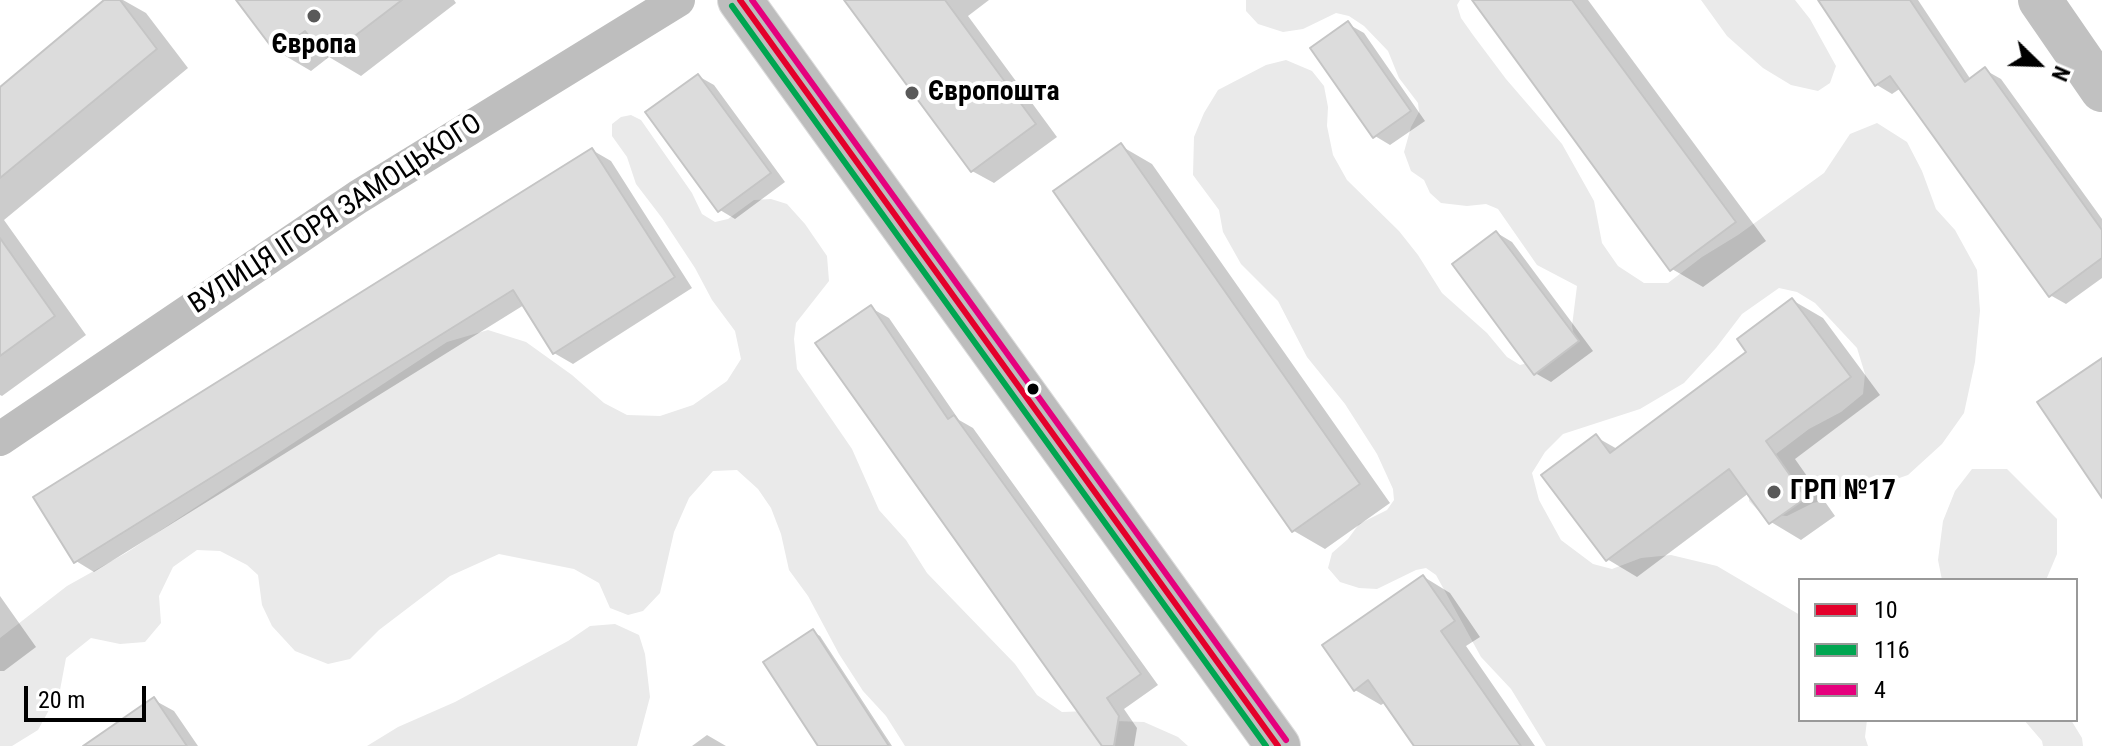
<!DOCTYPE html>
<meta charset="utf-8">
<style>
body{margin:0}
#map{position:relative;width:2102px;height:746px;overflow:hidden;background:#fff;font-family:"Roboto Condensed",sans-serif}
canvas{display:block}
.legend{position:absolute;left:1798px;top:578px;width:280px;height:144px;box-sizing:border-box;background:#fff;border:2px solid #999;margin:0;padding:10px 14px;list-style:none;font-size:24px;color:#000}
.legend li{display:flex;align-items:center;gap:16px;height:40px}
.legend b{width:40px;border:2px solid #999}
.north{position:absolute;left:1998px;top:24px;width:80px;height:80px;-webkit-text-stroke:6px #fff;paint-order:stroke;rotate:113deg;font-size:22px;font-weight:700;line-height:32px;text-align:center;color:#000}
.north::after{content:'';display:block;margin:auto;width:28px;height:36px;background:#000;clip-path:polygon(50% 0,100% 100%,50% 72%,0 100%)}
.scale{position:absolute;left:24px;top:686px;width:122px;height:36px;box-sizing:border-box;border:4px solid #000;border-top:0;padding-left:10px;font-size:24px;line-height:28px;white-space:nowrap;color:#000;-webkit-text-stroke:6px #fff;paint-order:stroke}
</style>
<div id="map">
<canvas width="2102" height="746"></canvas>
<ul class="legend">
<li><b style="height:10px;background:#e4002b"></b>10</li>
<li><b style="height:10px;background:#00a651"></b>116</li>
<li><b style="height:10px;background:#e5007d"></b>4</li>
</ul>
<div class="north">N</div>
<div class="scale">20 m</div>
</div>
<script>
const ctx = document.querySelector('canvas').getContext('2d');
ctx.lineJoin = 'round';
function paint(path, color) {
  ctx.fillStyle = color;
  ctx.fill(path, 'evenodd');
}
function toPath(rows) {
  const path = new Path2D();
  for (const r of rows) {
    path.moveTo(r[0], r[1]);
    for (let i = 2; i < r.length; i += 2) path.lineTo(r[i], r[i + 1]);
  }
  return path;
}
function trace(path, color, width, dash) {
  ctx.strokeStyle = color;
  ctx.lineWidth = width;
  ctx.lineCap = dash ? 'butt' : 'round';
  ctx.setLineDash(dash || []);
  ctx.stroke(path);
}
function write(font, color, halo, rows, align = 'center') {
  ctx.font = font + ' "Roboto Condensed",sans-serif';
  ctx.lineWidth = 8;
  ctx.setLineDash([]);
  ctx.textBaseline = 'middle';
  ctx.strokeStyle = halo;
  ctx.fillStyle = color;
  for (const [text, x, y, turn = 0] of rows) {
    ctx.save();
    ctx.translate(x, y);
    ctx.rotate((+turn || 0) * Math.PI / 180);
    ctx.textAlign = isNaN(turn) ? turn : align;
    if (halo) ctx.strokeText(text, 0, 0);
    ctx.fillText(text, 0, 0);
    ctx.restore();
  }
}
paint(toPath([
 [1246,0,1460,0,1457,5,1461,18,1473,35,1506,79,1562,144,1594,201,1602,243,1618,266,1644,283,1668,283,1702,257,1738,235,1824,173,1850,134,1877,123,1907,142,1922,171,1936,209,1955,230,1977,270,1980,311,1975,362,1964,413,1942,444,1908,475,1856,493,1813,503,1787,516,1762,514,1749,501,1749,478,1772,457,1809,429,1841,412,1863,394,1865,374,1857,348,1815,303,1797,292,1779,288,1742,314,1716,348,1684,383,1640,409,1563,434,1545,452,1532,473,1539,500,1561,540,1593,564,1612,569,1641,558,1671,555,1717,566,1800,615,1800,720,1867,720,1865,737,1868,746,1546,746,1511,689,1481,657,1436,575,1426,568,1416,570,1377,589,1359,588,1340,582,1328,568,1332,553,1348,539,1359,524,1387,510,1394,500,1393,489,1377,454,1345,404,1307,357,1278,301,1241,264,1223,232,1219,210,1193,175,1194,137,1204,113,1218,90,1266,65,1286,60,1312,71,1324,86,1328,107,1327,126,1333,155,1347,180,1399,231,1418,255,1442,293,1487,333,1507,357,1520,365,1536,361,1575,341,1572,326,1577,286,1537,265,1498,209,1486,204,1467,206,1441,203,1430,193,1424,180,1411,171,1404,152,1411,127,1419,112,1418,103,1399,78,1388,51,1364,26,1349,16,1336,13,1303,29,1283,32,1258,24,1246,11],
 [1701,0,1795,0,1810,19,1836,66,1830,83,1818,91,1791,85,1763,68,1727,36],
 [631,115,641,120,692,193,702,214,715,222,728,219,754,200,771,199,787,204,805,224,827,256,829,281,796,323,794,339,797,369,852,449,879,510,906,540,927,573,1015,664,1037,695,1062,712,1089,711,1115,721,1144,722,1178,737,1188,746,905,746,886,716,863,691,839,654,808,596,789,570,781,534,771,508,758,489,737,470,713,471,689,498,674,532,660,593,643,611,628,615,610,608,599,583,574,569,499,554,450,576,379,630,350,659,328,664,295,651,272,626,262,605,258,575,247,565,220,551,197,550,173,567,159,596,161,623,145,642,120,644,91,638,66,658,60,690,38,730,12,746,0,746,0,638,67,586,126,553,447,342,488,330,526,342,572,375,604,403,627,415,660,416,693,405,727,381,741,359,735,331,712,300,695,268,662,218,636,184,627,157,612,136,612,124,621,117],
 [1972,469,2007,469,2057,519,2057,554,2046,580,1942,580,1938,560,1943,521,1955,491],
 [615,624,639,635,645,654,650,697,637,746,367,746,398,727,455,702,568,641,590,626],
 [2024,720,2071,720,2082,738,2083,746,2043,746,2042,741]
]), '#eaeaea');
paint(toPath([
 [107,0,123,0,146,13,188,68,4,220,86,335,2,396,0,395,0,90],
 [243,0,454,0,456,3,361,76,329,57,311,71,277,51],
 [848,0,989,0,968,16,1057,137,994,183,972,171],
 [1493,0,1588,0,1766,241,1703,287,1672,269],
 [1820,0,1918,0,1971,80,1985,70,2001,79,2102,219,2102,278,2066,304,2050,295,1901,88,1892,94,1877,85],
 [1348,24,1364,33,1425,121,1390,145,1375,136],
 [698,76,714,85,785,182,735,219,720,210],
 [1121,146,1152,164,1390,503,1325,549,1294,531],
 [592,150,611,161,692,288,573,364,554,353,524,305,94,572,76,561],
 [1497,233,1512,242,1593,351,1551,382,1535,373],
 [1792,300,1823,318,1880,395,1795,459,1835,516,1801,540,1771,522,1749,493,1637,577,1607,559,1596,437,1619,450,1749,352],
 [871,308,889,318,959,420,973,428,1158,685,1124,709,1137,728,1134,746,1105,746],
 [1424,577,1450,593,1480,637,1466,646,1535,746,1416,746,1386,702,1381,705,1355,690],
 [0,596,36,647,4,671,0,671],
 [813,632,820,636,892,746,820,746],
 [154,700,174,711,198,746,87,746],
 [707,735,726,746,692,746]
]), '#0003');
const building = toPath([
 [104,0,120,0,157,49,0,178,0,87,104,0],
 [236,0,402,0,326,58,305,31,276,53,236,0],
 [844,0,945,0,1036,124,971,172,844,0],
 [1472,0,1572,0,1736,222,1670,271,1472,0],
 [1818,0,1910,0,1965,82,1985,67,2102,230,2102,258,2049,297,1890,76,1875,86,1818,0],
 [1348,21,1411,111,1373,138,1310,48,1348,21],
 [698,74,771,173,718,212,645,112,698,74],
 [1121,143,1360,484,1292,532,1053,191,1121,143],
 [592,148,675,277,553,354,513,290,74,563,33,497,592,148],
 [1496,231,1579,341,1534,375,1452,264,1496,231],
 [0,238,55,316,0,356,0,238],
 [1792,298,1851,377,1766,441,1806,498,1769,524,1729,469,1606,561,1541,475,1596,434,1610,453,1746,352,1737,339,1792,298],
 [871,305,948,419,954,415,1141,674,1107,698,1119,716,1114,746,1102,746,815,343,871,305],
 [2102,358,2102,498,2037,402,2102,358],
 [1423,575,1455,621,1441,631,1521,746,1414,746,1368,680,1354,691,1322,645,1423,575],
 [813,629,889,746,818,746,763,662,813,629],
 [154,697,187,746,83,746,154,697]
]);
paint(building, '#dcdcdc');
trace(building, '#c5c5c5', 2);
const primary = toPath([
 [740,0,1278,746]
]);
trace(primary, '#dbdbdb', 46);
trace(toPath([
 [0,439,358,197,678,0]
]), '#bebebe', 34);
trace(toPath([
 [2040,0,2102,90]
]), '#c1c1c1', 44);
trace(primary, '#bdbdbd', 44);
trace(toPath([
 [740,0,1278,746]
]), '#e4002b', 6);
trace(toPath([
 [732,6,1266,746]
]), '#00a651', 6);
trace(toPath([
 [752,0,1286,740]
]), '#e5007d', 6);
for (const [x, y, r, color] of [
 [314,16,8,"#595959"],
 [912,93,8,"#595959"],
 [1033,389,7,"#000"],
 [1774,492,8,"#595959"]
]) {
  const dot = new Path2D();
  dot.arc(x, y, r, 0, 2 * Math.PI);
  ctx.fillStyle = color;
  ctx.fill(dot);
  trace(dot, '#fff', 3);
}
write('bold 28px', '#000', '#fff', [
 ["Європа",314,46,"center"],
 ["Європошта",928,93],
 ["ГРП №17",1790,492]
], 'left');
write('28px', '#000', '#fff', [
 ["ВУЛИЦЯ ІГОРЯ ЗАМОЦЬКОГО",336,215,-33]
]);
</script>
